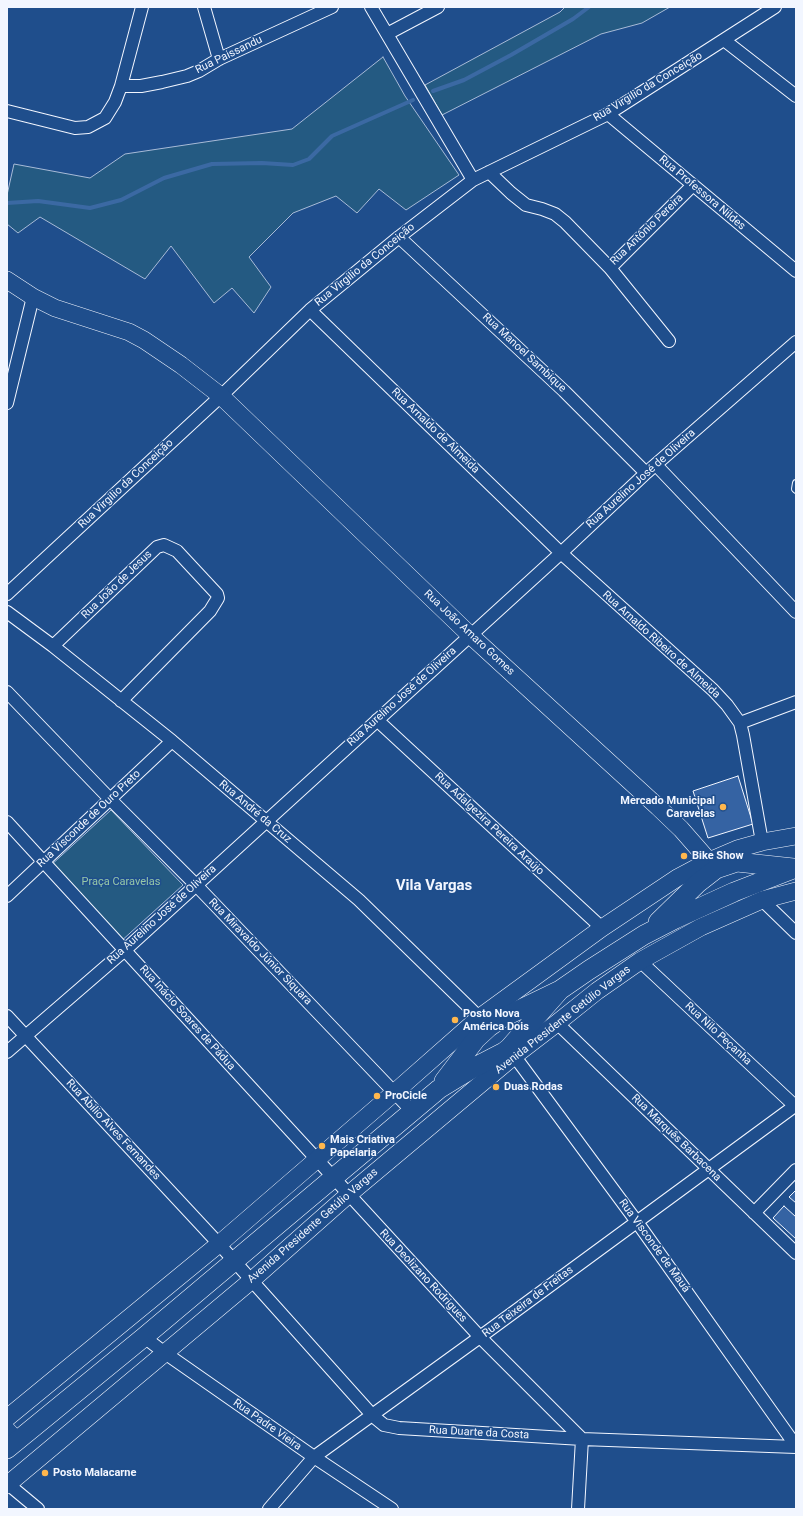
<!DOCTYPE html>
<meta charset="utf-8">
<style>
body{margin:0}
#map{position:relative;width:803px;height:1516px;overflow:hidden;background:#1f4e8c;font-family:Roboto,sans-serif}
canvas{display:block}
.frame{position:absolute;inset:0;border:8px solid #f2f6ff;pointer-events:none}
</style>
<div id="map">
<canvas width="803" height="1516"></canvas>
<div class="frame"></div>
</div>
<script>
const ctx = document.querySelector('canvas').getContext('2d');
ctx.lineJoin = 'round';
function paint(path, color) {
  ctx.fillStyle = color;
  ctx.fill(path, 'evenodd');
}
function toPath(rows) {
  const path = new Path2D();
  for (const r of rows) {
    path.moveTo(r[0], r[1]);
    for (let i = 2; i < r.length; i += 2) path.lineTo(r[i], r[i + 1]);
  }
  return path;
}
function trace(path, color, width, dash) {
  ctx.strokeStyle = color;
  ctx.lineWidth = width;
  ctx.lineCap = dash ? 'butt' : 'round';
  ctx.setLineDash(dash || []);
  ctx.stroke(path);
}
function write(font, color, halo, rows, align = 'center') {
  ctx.font = font + ' Roboto,sans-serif';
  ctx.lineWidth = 3;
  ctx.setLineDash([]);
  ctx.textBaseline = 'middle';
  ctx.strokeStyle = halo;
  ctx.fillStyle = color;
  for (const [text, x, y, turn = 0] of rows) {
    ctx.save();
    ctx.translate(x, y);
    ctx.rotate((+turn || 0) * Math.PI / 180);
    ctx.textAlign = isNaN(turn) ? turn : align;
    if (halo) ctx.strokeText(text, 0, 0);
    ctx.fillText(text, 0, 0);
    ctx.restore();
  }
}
const green = toPath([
 [565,7,670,7,642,23,601,34,442,115,425,85,560,12,565,7],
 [383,57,405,96,459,175,406,210,379,189,357,213,336,196,293,213,249,257,271,287,254,313,232,288,214,303,171,246,145,279,40,217,18,233,7,224,7,195,14,164,90,178,125,154,292,129,383,57],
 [111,810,183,885,119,943,49,867,111,810]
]);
paint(green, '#245a82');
trace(green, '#a8bbd7', 1);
trace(toPath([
 [433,91,464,80,511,55,573,19,589,7],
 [7,203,38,201,90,208,121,200,164,178,212,164,262,163,293,165,309,159,332,136,413,100]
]), '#3b69a3', 4);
const building = toPath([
 [738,776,753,824,708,838,693,791,738,776],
 [796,1190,796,1203,789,1197,796,1190],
 [784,1206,796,1217,796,1239,773,1218,784,1206]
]);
paint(building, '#3563a3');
trace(building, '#f2f6ff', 1);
const lane = toPath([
 [796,483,795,489,796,490]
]);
const street = toPath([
 [204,7,219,59],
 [371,7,473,180],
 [387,34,438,7],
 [724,40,796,96],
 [121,86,141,86,162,82,187,76,199,71,219,59,332,7],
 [7,111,75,128,88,127,105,118,115,102,121,86,142,7],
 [608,114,796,271],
 [489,172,511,193,526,205,542,209,555,214,565,222,610,268,669,341],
 [399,237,564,391,646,473],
 [610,268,693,185],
 [310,310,561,553,713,690,727,705,740,723,743,735,762,842],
 [7,403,33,297],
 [656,465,796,612],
 [7,594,221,396,310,310,399,237,473,180,608,114,775,7],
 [7,612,53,646,172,741,359,900,484,1022],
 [53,646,157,547,164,545,177,551,217,594,218,598,210,611,121,701],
 [7,692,110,799,196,885,412,1111],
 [377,720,602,928],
 [740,723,796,702],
 [7,822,480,1337,582,1439,578,1509],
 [7,896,172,741],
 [762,900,796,933],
 [640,961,796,1107],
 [7,1016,219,1244,373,1416,384,1425,399,1428,582,1439,796,1447],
 [557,1023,796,1253],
 [510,1050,637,1222,796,1446],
 [7,1052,125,950,561,553,646,473,796,342],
 [754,1213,796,1170],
 [144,1337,165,1353,314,1457,392,1509],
 [8,1484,38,1509],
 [269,1509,314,1457,480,1337,796,1105]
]);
const secondary = toPath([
 [7,280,33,297,55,308,129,332,144,340,181,365,221,396,470,635,658,807,681,829,716,869],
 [7,1418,219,1244,395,1092,480,1017,602,928,677,878,709,861,737,849,762,842,796,836],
 [7,1430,17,1441],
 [7,1485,252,1280,348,1195,514,1056,557,1023,597,991,640,961,701,927,762,900,796,891]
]);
const primary = toPath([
 [658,922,698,883,716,869,737,862,793,868],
 [444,1081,476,1039,489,1027,502,1018,560,990,589,970,644,935,675,919,734,892,796,868],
 [7,1449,144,1337,439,1089,475,1067,504,1052,509,1048,560,990]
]);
trace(lane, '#f2f6ff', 8);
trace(street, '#f2f6ff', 14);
trace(secondary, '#f2f6ff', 18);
trace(primary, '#f2f6ff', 20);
trace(lane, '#1f4e8c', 6);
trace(street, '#1f4e8c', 12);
trace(secondary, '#1f4e8c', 17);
trace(primary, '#1f4e8c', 19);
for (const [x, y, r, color] of [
 [723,807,4,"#ffb74d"],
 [684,856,4,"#ffb74d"],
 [455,1020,4,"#ffb74d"],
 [496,1087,4,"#ffb74d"],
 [377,1096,4,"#ffb74d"],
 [322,1146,4,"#ffb74d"],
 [45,1473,4,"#ffb74d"]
]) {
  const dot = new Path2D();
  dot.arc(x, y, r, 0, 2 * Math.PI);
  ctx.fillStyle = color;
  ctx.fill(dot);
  trace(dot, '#1f4e8c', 1.5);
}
write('11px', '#f2f6ff', '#1f4e8c', [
 ["Rua Paissandu",229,55,-26],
 ["Rua Virgilio da Conceição",648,87,-31],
 ["Rua Professora Nildes",702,193,40],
 ["Rua Antônio Pereira",647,230,-44],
 ["Rua Virgilio da Conceição",365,265,-39],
 ["Rua Manoel Sambique",524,353,43],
 ["Rua Arnaldo de Almeida",435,431,44],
 ["Rua Aurelino José de Oliveira",641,479,-42],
 ["Rua Virgilio da Conceição",126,484,-43],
 ["Rua João de Jesus",117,585,-44],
 ["Rua João Amaro Gomes",469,633,43],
 ["Rua Arnaldo Ribeiro de Almeida",661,645,42],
 ["Rua Aurelino José de Oliveira",402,697,-42],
 ["Rua André da Cruz",255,812,40],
 ["Rua Visconde de Ouro Preto",89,819,-43],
 ["Rua Adalgezira Pereira Araújo",489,824,43],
 ["Rua Aurelino José de Oliveira",162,915,-42],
 ["Rua Miravaldo Júnior Siquara",260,952,46],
 ["Rua Inácio Soares de Pádua",187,1018,48],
 ["Avenida Presidente Getúlio Vargas",563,1020,-38],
 ["Rua Nilo Peçanha",718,1034,43],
 ["Rua Abilio Alves Fernandes",113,1130,47],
 ["Rua Marquês Barbacena",676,1138,44],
 ["Avenida Presidente Getúlio Vargas",313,1226,-41],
 ["Rua Visconde de Mauá",654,1246,54],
 ["Rua Deolizano Rodrigues",423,1276,47],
 ["Rua Teixeira de Freitas",528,1302,-37],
 ["Rua Padre Vieira",267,1425,35],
 ["Rua Duarte da Costa",479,1433,3]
]);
write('bold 11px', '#f2f6ff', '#1f4e8c', [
 ["Mercado Municipal",715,801,"right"],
 ["Caravelas",715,814,"right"],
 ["Bike Show",692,856],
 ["Posto Nova",463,1014],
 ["América Dois",463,1027],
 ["Duas Rodas",504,1087],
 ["ProCicle",385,1096],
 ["Mais Criativa",330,1140],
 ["Papelaria",330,1153],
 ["Posto Malacarne",53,1473]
], 'left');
write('11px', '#97c8a6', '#1f4e8c', [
 ["Praça Caravelas",121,882]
]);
write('bold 15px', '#f2f6ff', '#1f4e8c', [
 ["Vila Vargas",434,886]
]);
</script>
